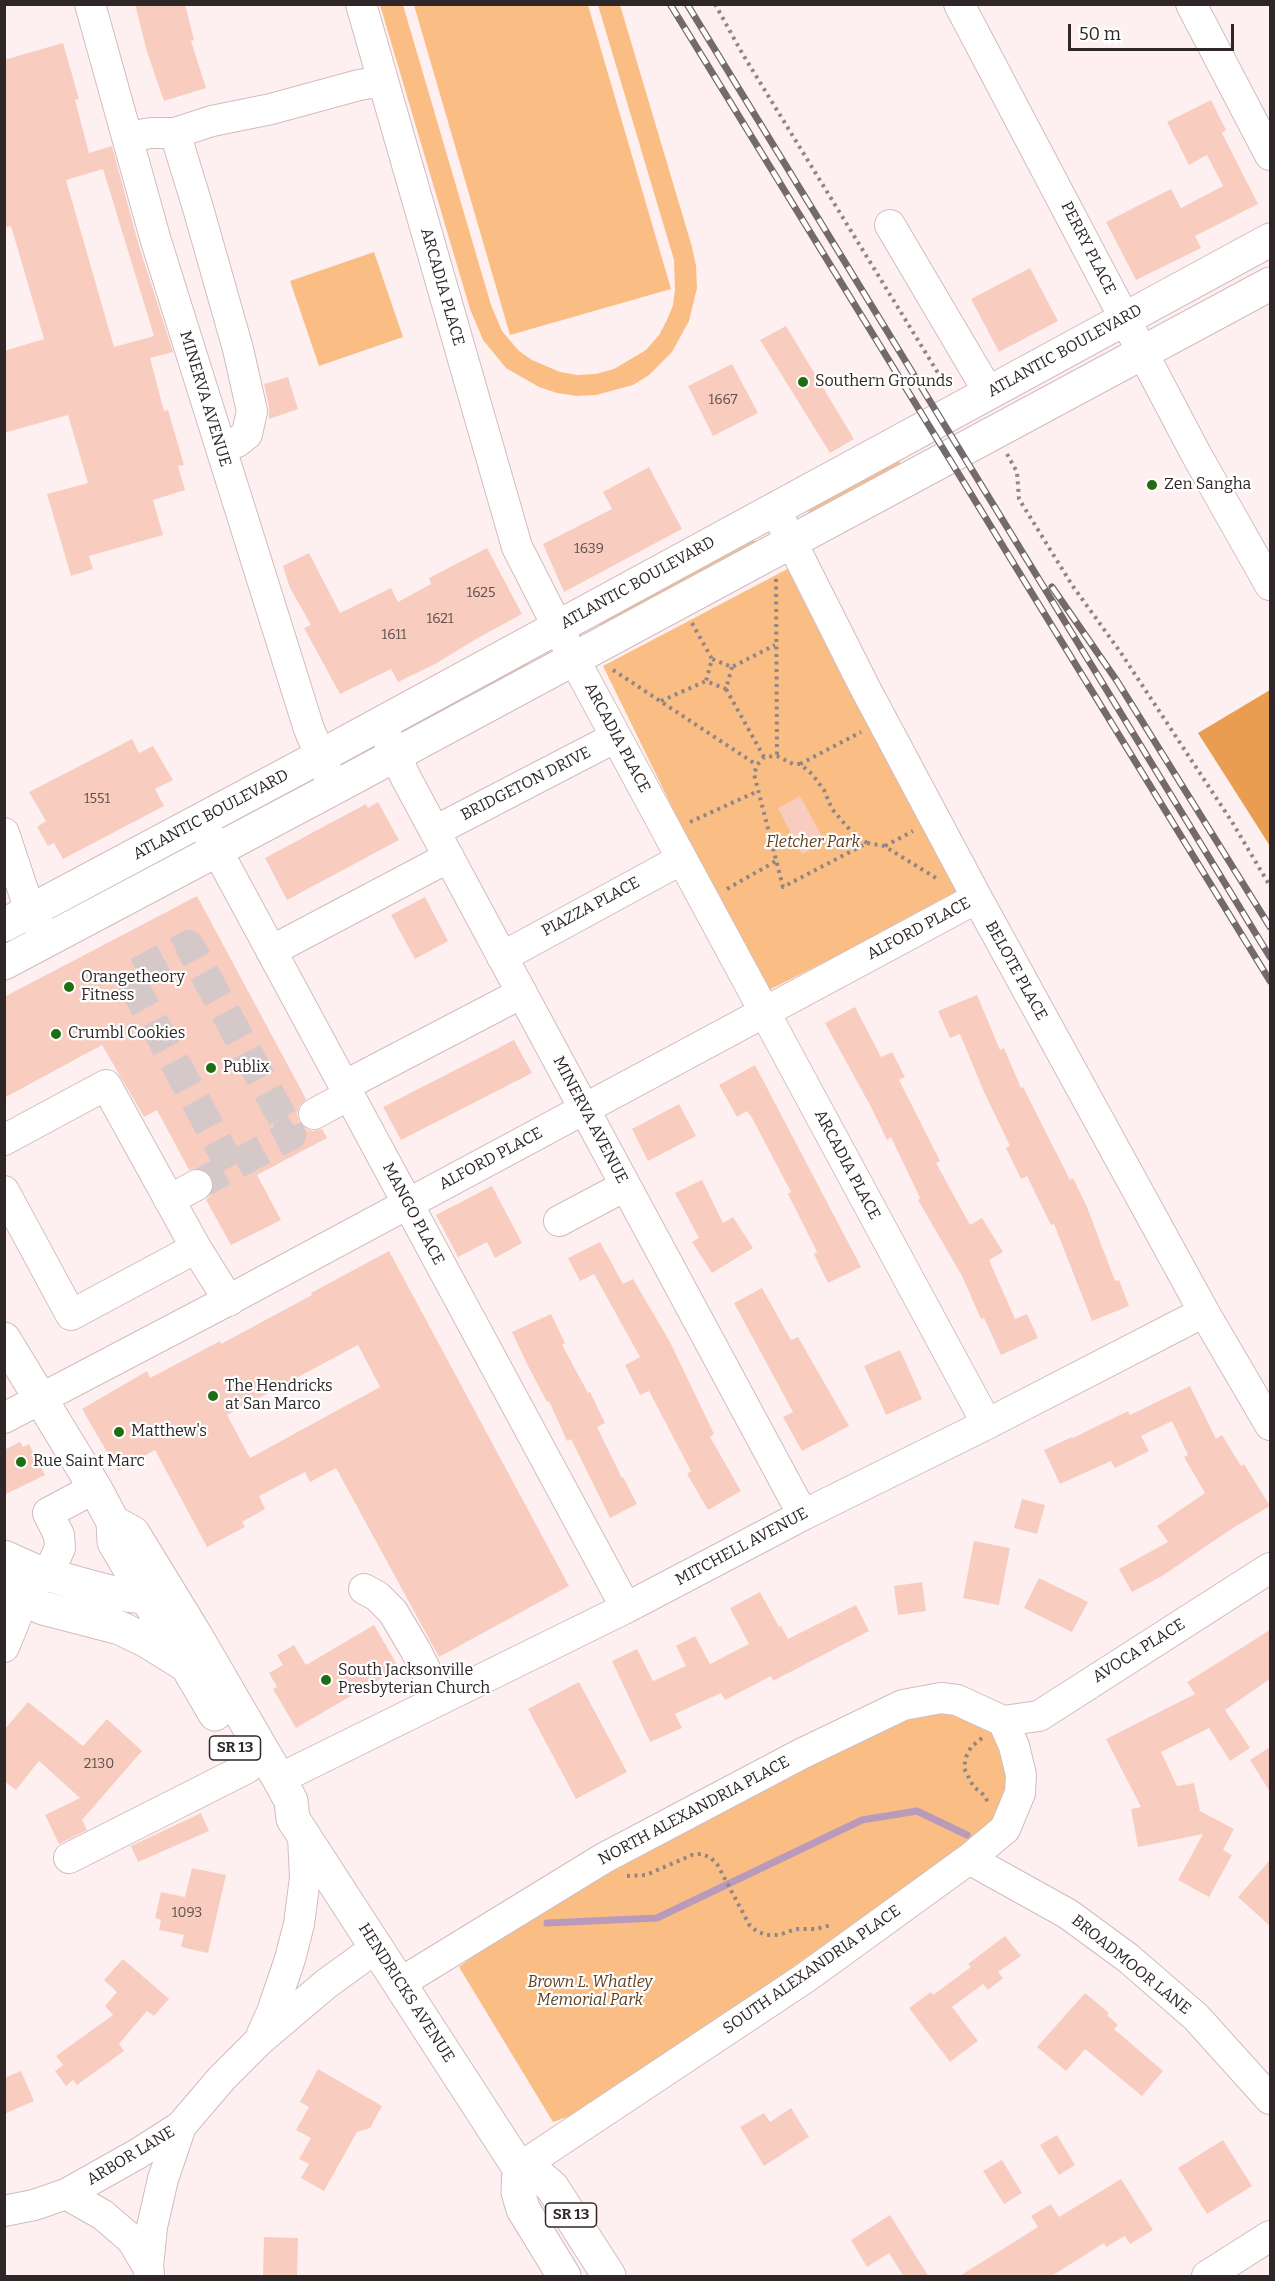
<!DOCTYPE html>
<style>
body{margin:0}
#map{position:relative;width:1275px;height:2281px;overflow:hidden;background:#fef0f1;font-family:Bitter,serif}
canvas{display:block}
.frame{position:absolute;inset:0;border:6px solid #2f2727;pointer-events:none}
.scale{position:absolute;left:1068px;top:24px;width:166px;height:27px;box-sizing:border-box;border:3px solid #2f2727;border-top:0;padding-left:8px;font-size:18px;line-height:21px;white-space:nowrap;color:#2f2727;-webkit-text-stroke:4px #fff;paint-order:stroke}
</style>
<div id="map">
<canvas width="1275" height="2281"></canvas>
<div class="frame"></div>
<div class="scale">50 m</div>
</div>
<script>
const ctx = document.querySelector('canvas').getContext('2d');
ctx.lineJoin = 'round';
function paint(path, color) {
  ctx.fillStyle = color;
  ctx.fill(path, 'evenodd');
}
function toPath(rows) {
  const path = new Path2D();
  for (const r of rows) {
    path.moveTo(r[0], r[1]);
    for (let i = 2; i < r.length; i += 2) path.lineTo(r[i], r[i + 1]);
  }
  return path;
}
function trace(path, color, width, dash) {
  ctx.strokeStyle = color;
  ctx.lineWidth = width;
  ctx.lineCap = dash ? 'butt' : 'round';
  ctx.setLineDash(dash || []);
  ctx.stroke(path);
}
function write(font, color, halo, rows, align = 'center') {
  ctx.font = font + ' Bitter,serif';
  ctx.lineWidth = 4.5;
  ctx.setLineDash([]);
  ctx.textBaseline = 'middle';
  ctx.strokeStyle = halo;
  ctx.fillStyle = color;
  for (const [text, x, y, turn = 0] of rows) {
    ctx.save();
    ctx.translate(x, y);
    ctx.rotate((+turn || 0) * Math.PI / 180);
    ctx.textAlign = isNaN(turn) ? turn : align;
    if (halo) ctx.strokeText(text, 0, 0);
    ctx.fillText(text, 0, 0);
    ctx.restore();
  }
}
paint(toPath([
 [380,5,403,5,491,305,502,331,519,351,532,360,560,372,577,375,596,374,614,369,646,350,659,335,667,320,673,305,675,289,674,260,598,5,620,5,692,247,696,266,697,288,689,321,672,352,649,375,633,385,596,395,577,396,557,393,539,387,506,368,483,340,470,309],
 [414,5,588,5,671,289,510,335],
 [374,252,403,337,319,366,290,281],
 [895,454,903,468,805,517,816,501],
 [754,540,758,544,602,626,597,624,741,542],
 [795,565,957,891,942,903,763,993,603,666],
 [525,661,529,666,418,727,426,716],
 [921,1706,998,1726,1013,1775,1005,1808,982,1834,592,2108,553,2122,459,1967,517,1924,802,1762]
]), '#fabe84');
paint(toPath([
 [1270,690,1270,846,1198,733]
]), '#e89d50');
trace(toPath([
 [547,1923,657,1918,862,1820,917,1811,967,1835]
]), '#b99abb', 7);
paint(toPath([
 [135,4,185,4,194,40,191,41,206,88,164,101,147,52],
 [63,43,79,99,75,100,89,153,112,146,139,246,173,352,150,358,164,411,168,410,184,465,178,466,185,490,153,500,163,535,89,556,93,569,71,576,47,494,88,483,68,415,4,433,4,351,44,339,11,226,4,228,4,60],
 [103,169,154,336,114,347,66,180],
 [1211,100,1226,130,1222,133,1258,204,1195,236,1201,248,1136,280,1106,222,1171,189,1181,208,1223,186,1207,155,1189,165,1167,122],
 [1030,268,1058,321,999,352,971,299],
 [786,326,854,439,830,453,760,340],
 [732,364,758,413,713,436,688,386],
 [288,377,298,409,269,419,269,407,264,384],
 [649,467,682,529,564,592,543,544,612,509,603,492],
 [487,548,522,614,476,639,437,663,398,682,391,669,340,694,304,628,311,625,290,588,283,566,309,553,340,613,391,588,398,602,431,584,429,578],
 [132,739,139,753,153,746,173,780,155,789,164,806,63,859,54,843,48,846,37,827,46,821,29,792],
 [800,796,825,842,802,854,778,808],
 [378,802,399,840,287,900,265,858,366,804,368,808],
 [197,896,306,1099,299,1106,297,1114,299,1122,306,1129,313,1131,322,1129,327,1138,257,1175,281,1220,231,1245,206,1200,212,1194,214,1186,212,1176,206,1170,198,1168,189,1170,157,1110,144,1117,102,1045,4,1098,4,997],
 [425,897,448,941,415,959,391,915],
 [977,995,1000,1050,1004,1048,1021,1088,1023,1087,1070,1180,1073,1178,1087,1207,1115,1281,1119,1280,1129,1306,1092,1321,1054,1224,1051,1225,1027,1176,1021,1179,1006,1148,1010,1146,984,1092,960,1034,950,1038,938,1011],
 [855,1007,881,1057,892,1052,905,1077,899,1080,940,1161,936,1163,970,1225,982,1218,1003,1252,989,1260,1015,1319,1027,1314,1038,1338,1001,1355,984,1318,981,1319,962,1276,918,1200,920,1198,891,1137,887,1140,871,1107,825,1023],
 [514,1040,532,1073,401,1140,383,1107],
 [755,1065,861,1267,828,1283,814,1254,817,1252,788,1194,791,1192,752,1118,747,1111,737,1117,719,1085],
 [679,1104,696,1136,648,1161,632,1129],
 [702,1180,723,1223,733,1217,753,1248,712,1273,692,1242,699,1238,675,1193],
 [492,1186,522,1243,495,1258,487,1242,458,1257,436,1215],
 [600,1242,623,1284,633,1279,670,1342,714,1434,710,1437,741,1491,708,1510,687,1474,691,1471,649,1391,640,1395,625,1365,640,1357,594,1274,580,1281,568,1258],
 [389,1251,569,1586,439,1657,336,1468,310,1482,305,1472,259,1496,265,1509,242,1522,245,1527,207,1547,155,1450,118,1471,82,1409,147,1371,150,1378,220,1341,221,1344,312,1295,311,1293],
 [358,1345,380,1387,250,1458,227,1415],
 [762,1288,791,1340,798,1337,849,1426,802,1451,783,1417,793,1412,734,1303],
 [551,1314,565,1343,562,1345,588,1393,590,1392,605,1423,597,1427,622,1478,623,1477,637,1504,610,1518,571,1439,567,1441,549,1401,547,1402,529,1368,512,1332],
 [900,1350,922,1399,886,1415,864,1366],
 [1190,1386,1216,1439,1222,1435,1241,1466,1244,1464,1270,1506,1233,1528,1162,1576,1132,1592,1119,1569,1168,1542,1157,1526,1205,1493,1184,1457,1188,1455,1172,1421,1141,1436,1149,1451,1115,1468,1111,1461,1060,1484,1044,1450,1072,1437,1073,1438,1128,1411,1130,1415],
 [20,1442,23,1447,29,1444,45,1475,4,1495,4,1450],
 [1022,1499,1045,1505,1037,1534,1014,1528],
 [974,1541,1010,1548,999,1605,963,1598],
 [1039,1578,1088,1602,1072,1632,1024,1608],
 [922,1582,926,1611,898,1615,894,1586],
 [760,1592,779,1627,781,1626,788,1639,856,1605,869,1631,773,1681,771,1676,725,1700,721,1693,675,1714,682,1728,650,1742,612,1661,637,1649,653,1681,686,1666,676,1646,695,1636,710,1664,749,1644,730,1608],
 [374,1625,399,1668,296,1728,273,1689,277,1687,269,1673,283,1665,277,1655,294,1645,306,1665],
 [1270,1630,1270,1679,1225,1710,1250,1748,1230,1761,1209,1728,1161,1752,1177,1786,1194,1783,1200,1811,1234,1829,1223,1850,1232,1855,1209,1897,1178,1880,1203,1834,1138,1847,1131,1809,1141,1807,1106,1739,1195,1694,1187,1682],
 [579,1682,627,1772,576,1799,528,1709],
 [28,1702,83,1746,107,1719,142,1751,82,1820,87,1830,59,1844,45,1815,80,1798,39,1761,16,1790,4,1781,4,1730],
 [1270,1747,1270,1792,1250,1760],
 [201,1813,209,1831,138,1862,131,1846],
 [1270,1860,1270,1926,1238,1897],
 [192,1868,226,1875,208,1953,185,1948,181,1946,184,1935,159,1930,161,1920,155,1918,161,1892,185,1897],
 [1005,1936,1021,1956,998,1972,1003,1978,988,1990,983,1984,952,2007,978,2041,950,2062,909,2008,931,1992,933,1995,971,1967,968,1964],
 [123,1959,169,1999,154,2016,147,2011,119,2044,124,2051,77,2085,73,2080,66,2086,55,2071,63,2065,56,2056,113,2015,105,2006,117,1992,104,1980],
 [1085,1993,1109,2013,1107,2015,1118,2025,1114,2029,1163,2071,1142,2096,1085,2049,1066,2071,1037,2047],
 [318,2069,382,2106,370,2128,357,2132,324,2191,301,2178,309,2164,299,2159,311,2138,296,2130,309,2107,300,2102],
 [21,2071,34,2101,4,2114,4,2078],
 [791,2108,809,2137,764,2166,740,2127,764,2113,770,2122],
 [1057,2135,1075,2165,1059,2175,1040,2145],
 [1223,2140,1252,2186,1207,2214,1178,2168],
 [1002,2160,1022,2193,1004,2204,983,2171],
 [1121,2179,1153,2230,1130,2244,1125,2236,1106,2247,1104,2243,1050,2277,958,2277,1038,2227,1031,2216,1051,2204,1059,2217],
 [890,2215,929,2277,904,2277,889,2253,867,2267,851,2240],
 [264,2237,298,2238,297,2277,263,2277]
]), '#f8cdc0');
trace(toPath([
 [231,1167,129,977,189,945,288,1128],
 [197,1185,291,1135,288,1128,298,1122]
]), '#d5c8c9', 30, [30, 15]);
const minor = toPath([
 [90,4,156,241,309,729,334,788],
 [361,4,517,547,574,659,987,1424],
 [959,4,1196,454,1270,585],
 [1191,4,1270,155],
 [175,133,212,121,271,109,359,85,383,81],
 [127,137,151,133,175,133,198,208,238,349,252,411,247,434,237,442,221,448],
 [890,225,989,393],
 [775,509,864,686,977,898,1204,1312,1270,1425],
 [381,724,406,778,803,1515],
 [205,828,626,1608],
 [435,831,616,737],
 [4,833,30,911,43,932],
 [271,951,449,857],
 [502,957,682,859],
 [344,1086,522,993],
 [314,1114,349,1095],
 [4,1140,106,1085,196,1248,229,1301],
 [4,1191,71,1315,196,1248],
 [169,1200,197,1185],
 [559,1221,625,1186],
 [4,1418,225,1302,977,898],
 [48,1574,60,1548,59,1535,48,1513,95,1488],
 [364,1589,377,1596,393,1612,416,1651,440,1699],
 [4,1647,32,1578],
 [1003,1721,1039,1716,1270,1568],
 [279,1779,626,1608,803,1515,987,1424,1204,1312],
 [69,1858,247,1768],
 [969,1859,1068,1914,1128,1958,1196,2017,1270,2099],
 [400,1983,604,1858,801,1754,903,1705,941,1698,957,1700,1003,1721],
 [262,2034,272,2012,290,1959,299,1924,305,1878,303,1836],
 [519,2168,805,1978,969,1859,1005,1829,1020,1793,1021,1775,1014,1746,1003,1721],
 [66,2194,103,2215,132,2240,148,2267,149,2274],
 [4,2211,34,2205,66,2194,139,2153,181,2126,222,2078,260,2040,326,1984,377,1947],
 [148,2267,152,2227,163,2179,181,2126],
 [1207,2276,1270,2236]
]);
const major = toPath([
 [4,925,319,757,1270,240],
 [4,963,334,788,1270,284],
 [4,1339,95,1488,113,1522,114,1542,215,1714],
 [113,1522,133,1533,196,1636,279,1779,291,1801,293,1819,519,2168,518,2192,523,2209,564,2276],
 [4,1557,35,1571,91,1587,118,1594,161,1599],
 [4,1590,43,1608,120,1628,145,1640,182,1663],
 [519,2168,538,2175,552,2187,609,2276]
]);
trace(minor, '#d2bcbd', 32);
trace(major, '#d2bcbd', 35);
trace(toPath([
 [715,4,742,53,946,386],
 [1007,454,1017,472,1019,499,1072,585,1121,653,1232,822,1270,886],
 [776,579,777,756],
 [692,623,712,659],
 [732,667,726,689,706,681,712,659,732,667,775,645],
 [613,670,757,765],
 [726,689,764,757],
 [661,701,706,681],
 [800,764,861,732],
 [690,822,758,791],
 [867,843,850,830,832,809,824,790,812,774,800,764,793,764,777,756,764,757,757,765,754,774,783,887,867,843,884,846,936,878],
 [885,846,913,831],
 [727,889,776,861],
 [982,1738,971,1747,966,1757,964,1768,973,1786,985,1796,988,1803],
 [627,1876,646,1875,692,1855,701,1854,710,1857,717,1864,750,1926,758,1932,767,1935,779,1935,796,1929,816,1929,831,1925]
]), '#918686', 4, [3, 4.5]);
trace(minor, '#fff', 30);
trace(major, '#fff', 33);
const rail = toPath([
 [670,4,1270,981],
 [687,4,1270,957],
 [1052,587,1117,681,1270,927]
]);
trace(rail, '#746a6b', 7);
trace(rail, '#fff', 4.5, [14]);
for (const [x, y, r, color] of [
 [803,382,6,"#1f6e14"],
 [1152,485,6,"#1f6e14"],
 [69,987,6,"#1f6e14"],
 [56,1034,6,"#1f6e14"],
 [211,1068,6,"#1f6e14"],
 [213,1396,6,"#1f6e14"],
 [119,1432,6,"#1f6e14"],
 [21,1462,6,"#1f6e14"],
 [326,1680,6,"#1f6e14"]
]) {
  const dot = new Path2D();
  dot.arc(x, y, r, 0, 2 * Math.PI);
  ctx.fillStyle = color;
  ctx.fill(dot);
  trace(dot, '#fff', 2);
}
write('14px', '#61504d', null, [
 ["1667",723,400],
 ["1639",589,549],
 ["1625",481,593],
 ["1621",440,619],
 ["1611",394,635],
 ["1551",97,799],
 ["2130",99,1764],
 ["1093",187,1913]
]);
for (const [x, y, w] of [
 [235,1748,51],
 [571,2215,51]
]) {
  const box = new Path2D();
  box.roundRect(x - w / 2, y - 12, w, 24, 4.5);
  ctx.fillStyle = '#fff';
  ctx.fill(box);
  trace(box, '#2f2727', 1.5);
}
write('bold 15px', '#2f2727', null, [
 ["SR 13",235,1748],
 ["SR 13",571,2215]
]);
write('16px', '#2f2727', '#fff', [
 ["PERRY PLACE",1088,248,63],
 ["ARCADIA PLACE",442,287,74],
 ["ATLANTIC BOULEVARD",1065,351,-29],
 ["MINERVA AVENUE",205,399,73],
 ["ATLANTIC BOULEVARD",638,583,-29],
 ["ARCADIA PLACE",617,738,62],
 ["BRIDGETON DRIVE",526,784,-27],
 ["ATLANTIC BOULEVARD",211,815,-28],
 ["PIAZZA PLACE",591,907,-28],
 ["ALFORD PLACE",919,929,-28],
 ["BELOTE PLACE",1016,971,61],
 ["MINERVA AVENUE",590,1120,62],
 ["ALFORD PLACE",491,1159,-28],
 ["ARCADIA PLACE",847,1165,62],
 ["MANGO PLACE",413,1214,62],
 ["MITCHELL AVENUE",742,1547,-28],
 ["AVOCA PLACE",1139,1651,-32],
 ["NORTH ALEXANDRIA PLACE",694,1811,-28],
 ["BROADMOOR LANE",1131,1965,39],
 ["SOUTH ALEXANDRIA PLACE",812,1970,-35],
 ["HENDRICKS AVENUE",406,1993,57],
 ["ARBOR LANE",131,2156,-31]
]);
write('16px', '#2f2727', '#fff', [
 ["Southern Grounds",815,382],
 ["Zen Sangha",1164,485],
 ["Orangetheory",81,978],
 ["Fitness",81,996],
 ["Crumbl Cookies",68,1034],
 ["Publix",223,1068],
 ["The Hendricks",225,1387],
 ["at San Marco",225,1405],
 ["Matthew's",131,1432],
 ["Rue Saint Marc",33,1462],
 ["South Jacksonville",338,1671],
 ["Presbyterian Church",338,1689]
], 'left');
write('italic 16px', '#604121', '#fff', [
 ["Fletcher Park",813,843],
 ["Brown L. Whatley",590,1983],
 ["Memorial Park",590,2001]
]);
</script>
